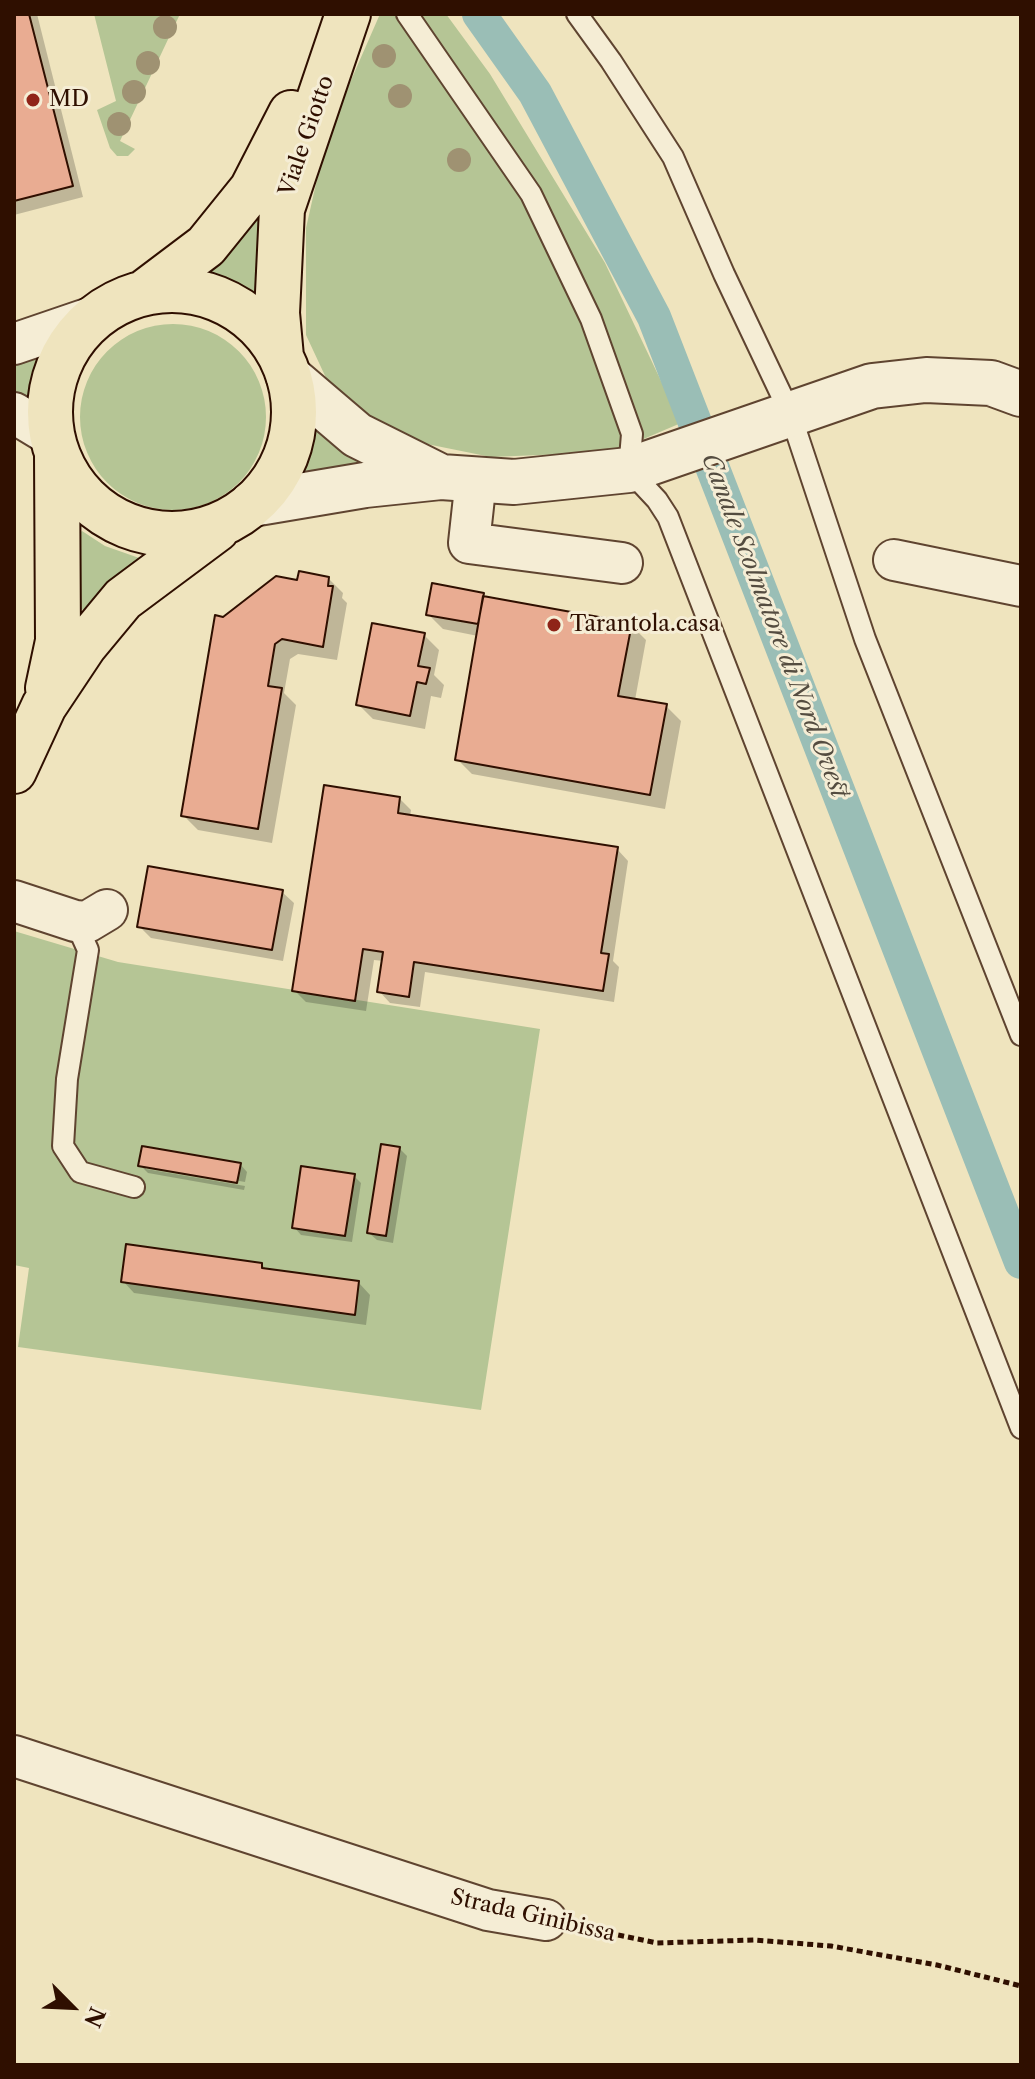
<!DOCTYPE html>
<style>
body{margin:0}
#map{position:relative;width:1035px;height:2079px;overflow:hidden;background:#efe4be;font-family:"Libre Caslon Text",serif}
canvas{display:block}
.frame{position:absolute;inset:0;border:16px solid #2f0f00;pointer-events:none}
.north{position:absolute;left:32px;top:1967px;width:80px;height:80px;-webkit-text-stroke:6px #f5edd5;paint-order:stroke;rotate:114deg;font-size:22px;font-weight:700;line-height:32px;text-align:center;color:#2f0f00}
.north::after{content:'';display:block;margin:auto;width:28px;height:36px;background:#2f0f00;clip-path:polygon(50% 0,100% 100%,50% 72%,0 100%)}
</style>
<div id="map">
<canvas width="1035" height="2079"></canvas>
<div class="frame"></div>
<div class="north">N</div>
</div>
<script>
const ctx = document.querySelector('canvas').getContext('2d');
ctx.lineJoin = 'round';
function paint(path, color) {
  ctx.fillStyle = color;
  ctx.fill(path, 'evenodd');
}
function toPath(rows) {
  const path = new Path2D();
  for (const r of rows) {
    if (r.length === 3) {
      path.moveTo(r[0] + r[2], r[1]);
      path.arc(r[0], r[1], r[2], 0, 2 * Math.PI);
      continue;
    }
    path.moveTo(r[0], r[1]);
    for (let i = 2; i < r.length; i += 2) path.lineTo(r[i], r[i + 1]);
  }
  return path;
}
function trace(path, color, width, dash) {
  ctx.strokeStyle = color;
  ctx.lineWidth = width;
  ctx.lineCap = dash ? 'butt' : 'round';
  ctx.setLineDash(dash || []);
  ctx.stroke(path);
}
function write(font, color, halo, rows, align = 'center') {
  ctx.font = font + ' "Libre Caslon Text",serif';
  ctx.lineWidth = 6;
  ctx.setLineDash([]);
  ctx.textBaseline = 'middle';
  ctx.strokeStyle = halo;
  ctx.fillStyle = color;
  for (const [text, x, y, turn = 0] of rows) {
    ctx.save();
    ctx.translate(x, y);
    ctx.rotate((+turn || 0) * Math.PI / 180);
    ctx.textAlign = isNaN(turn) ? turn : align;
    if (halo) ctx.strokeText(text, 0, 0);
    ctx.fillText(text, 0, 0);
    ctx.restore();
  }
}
paint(toPath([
 [94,14,180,14,120,141,135,149,128,156,117,156,110,148,97,110,116,101],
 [380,14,446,14,490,74,605,263,681,423,613,452,491,457,397,438,334,395,306,335,306,228,327,135],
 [260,209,259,313,237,296,190,281],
 [173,417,93],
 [41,351,46,356,35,377,32,402,14,397,14,360],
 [317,426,367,465,301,475,312,428],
 [82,531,105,546,142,559,90,611,79,609,78,535],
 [14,931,118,962,540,1029,481,1410,18,1347,29,1268,14,1265]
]), '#b5c595');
paint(toPath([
 [14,14,37,14,83,197,14,215],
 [328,578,343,593,342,598,347,603,337,660,298,654,290,659,284,693,296,705,272,843,198,830,183,815,223,619,298,583],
 [483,594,486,598,631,625,646,640,635,700,666,706,681,721,665,809,472,774,457,759,478,636,443,629,428,614],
 [424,635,439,650,434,675,444,685,441,698,431,696,425,729,373,719,358,704],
 [400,799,411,810,410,817,617,849,628,861,613,961,619,967,614,1002,425,972,420,1007,390,1003,379,991,384,961,374,960,366,1011,306,1002,294,990],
 [282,892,294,903,283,961,151,938,140,927],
 [399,1148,407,1156,393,1243,377,1240,369,1233],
 [240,1164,247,1172,245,1182,146,1165,146,1169,245,1186,244,1190,148,1173,140,1165],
 [354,1176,361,1183,352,1242,301,1235,294,1227],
 [261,1264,267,1270,359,1283,370,1295,366,1325,134,1293,123,1281]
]), '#0003');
trace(toPath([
 [479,14,535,93,654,317,1021,1262]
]), '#9abeb6', 34);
const building = toPath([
 [14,14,29,14,73,186,14,201,14,14],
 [299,571,329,577,328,586,333,586,323,647,282,639,275,644,268,686,282,688,258,829,181,816,215,615,223,617,276,576,297,580,299,571],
 [432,583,484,593,478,624,426,615,432,583],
 [483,596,632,623,618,696,667,704,650,795,455,760,483,596],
 [372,623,425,633,418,666,430,668,426,684,417,682,410,716,356,705,372,623],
 [324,785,400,797,398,813,618,847,601,953,609,954,603,991,414,962,409,997,377,992,383,952,363,949,355,1001,292,991,324,785],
 [148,866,283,890,272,950,137,927,148,866],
 [381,1144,400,1147,386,1236,367,1233,381,1144],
 [142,1146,241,1163,237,1183,138,1166,142,1146],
 [301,1166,355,1174,345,1236,292,1228,301,1166],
 [126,1244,262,1263,262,1268,359,1281,355,1315,121,1282,126,1244]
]);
paint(building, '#e9ac92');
trace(building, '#2f0f00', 2);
const service = toPath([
 [407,14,531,194,591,319,632,434,629,470,657,500,668,517,1021,1428],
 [577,14,611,61,673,157,724,274,790,413,865,639,1021,1035],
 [75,921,88,950,67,1079,63,1146,80,1172,134,1187]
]);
const minor = toPath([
 [14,344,96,316],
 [14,413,52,436],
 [476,479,469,543,622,563],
 [894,560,1021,586],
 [14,901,75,921,87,922,107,910],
 [14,1756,488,1910,546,1920]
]);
const tertiary = toPath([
 [289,377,357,435,441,477],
 [252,504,365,485,441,477,514,482,629,470,872,386,926,380,991,383,1021,394]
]);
const primary = toPath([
 [172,412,122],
 [145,292,206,246,252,189,291,113],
 [281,357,277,313,282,209,348,14],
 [48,688,58,641,57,455],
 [14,771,44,706,84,646,123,599,217,529]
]);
trace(service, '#5f4430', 24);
trace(minor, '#5f4430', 44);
trace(tertiary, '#5f4430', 48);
trace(primary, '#2f0f00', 48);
trace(toPath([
 [579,1927,657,1943,754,1940,831,1946,937,1965,1021,1986]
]), '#2f0f00', 5, [6, 4]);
trace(service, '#f5edd5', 20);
trace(minor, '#f5edd5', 40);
trace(tertiary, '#f5edd5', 44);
trace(primary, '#efe4be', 44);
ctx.fillStyle = '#9f9272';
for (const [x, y] of [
 [165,27],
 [384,56],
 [148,63],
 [134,92],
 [400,96],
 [119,124],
 [459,160]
]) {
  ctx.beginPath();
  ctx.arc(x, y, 12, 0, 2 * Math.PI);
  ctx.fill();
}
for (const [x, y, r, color] of [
 [33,100,8,"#8f2418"],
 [554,625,8,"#8f2418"]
]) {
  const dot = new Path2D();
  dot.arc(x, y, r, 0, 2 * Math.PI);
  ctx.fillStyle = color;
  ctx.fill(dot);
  trace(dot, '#f5edd5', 3);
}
write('22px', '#2f0f00', '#f5edd5', [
 ["MD",49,100],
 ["Tarantola.casa",570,625]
], 'left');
write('22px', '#2f0f00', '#f5edd5', [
 ["Viale Giotto",307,136,-71],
 ["Strada Ginibissa",533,1916,13]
]);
write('italic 24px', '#544c40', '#f5edd5', [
 ["Canale Scolmatore di Nord Ovest",774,626,69]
]);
</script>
